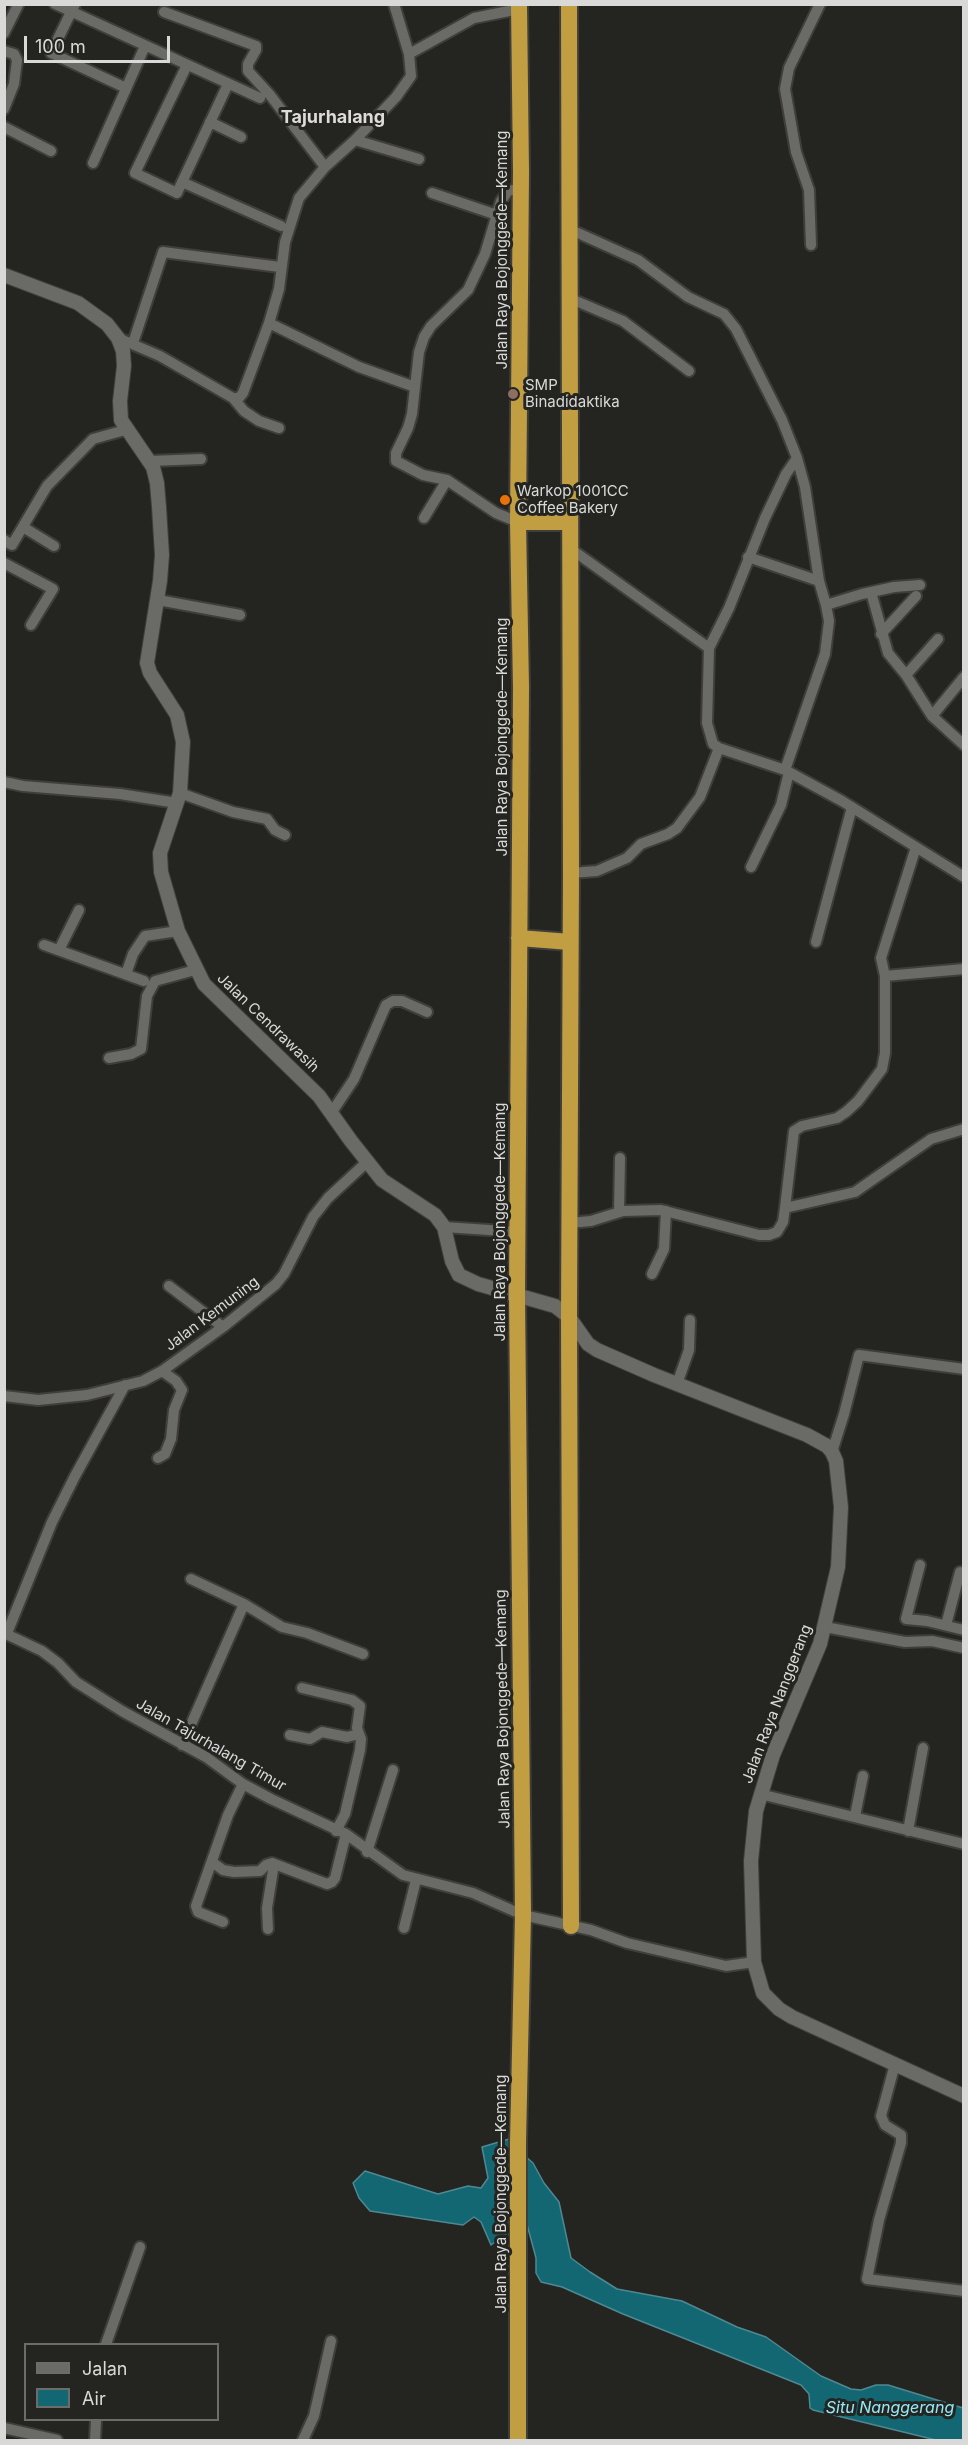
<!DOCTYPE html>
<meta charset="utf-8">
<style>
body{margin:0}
#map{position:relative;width:968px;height:2445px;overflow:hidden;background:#242421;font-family:Inter,sans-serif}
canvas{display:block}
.frame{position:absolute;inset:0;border:6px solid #d9d9d7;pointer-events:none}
.legend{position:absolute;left:24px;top:2343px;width:195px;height:78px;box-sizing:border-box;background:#242421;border:2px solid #6c6c6a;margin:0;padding:8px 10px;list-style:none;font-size:18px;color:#d9d9d7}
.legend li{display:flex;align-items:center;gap:12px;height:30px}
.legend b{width:30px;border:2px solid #6c6c6a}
.scale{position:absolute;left:24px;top:36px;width:146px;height:27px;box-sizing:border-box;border:3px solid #d9d9d7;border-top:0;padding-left:8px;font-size:18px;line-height:21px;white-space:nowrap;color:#d9d9d7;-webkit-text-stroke:4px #242421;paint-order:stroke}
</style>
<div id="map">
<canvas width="968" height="2445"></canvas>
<div class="frame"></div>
<ul class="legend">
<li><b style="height:8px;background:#6a6a66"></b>Jalan</li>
<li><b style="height:16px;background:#136773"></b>Air</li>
</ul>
<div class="scale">100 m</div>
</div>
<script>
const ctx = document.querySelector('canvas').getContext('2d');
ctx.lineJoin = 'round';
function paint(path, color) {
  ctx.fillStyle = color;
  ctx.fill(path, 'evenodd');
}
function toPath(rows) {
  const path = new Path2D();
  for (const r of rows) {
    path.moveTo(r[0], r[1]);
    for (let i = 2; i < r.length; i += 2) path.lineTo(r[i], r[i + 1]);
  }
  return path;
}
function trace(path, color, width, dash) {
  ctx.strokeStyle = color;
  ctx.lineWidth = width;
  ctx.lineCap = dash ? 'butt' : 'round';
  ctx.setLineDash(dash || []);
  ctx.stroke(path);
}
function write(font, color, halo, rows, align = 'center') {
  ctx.font = font + ' Inter,sans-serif';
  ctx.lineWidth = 6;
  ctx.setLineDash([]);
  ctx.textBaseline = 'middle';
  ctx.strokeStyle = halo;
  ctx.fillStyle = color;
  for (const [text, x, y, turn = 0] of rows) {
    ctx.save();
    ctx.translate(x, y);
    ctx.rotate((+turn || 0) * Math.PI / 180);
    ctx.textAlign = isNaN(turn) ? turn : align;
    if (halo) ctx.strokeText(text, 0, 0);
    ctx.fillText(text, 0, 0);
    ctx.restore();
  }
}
const water = toPath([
 [509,2139,521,2142,519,2225,491,2245,481,2222,474,2217,463,2225,370,2211,359,2198,353,2183,365,2171,438,2194,468,2186,481,2188,488,2178,482,2147,509,2139],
 [525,2156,533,2163,544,2183,559,2202,571,2258,590,2272,617,2289,682,2301,737,2327,766,2337,821,2376,851,2389,861,2390,876,2385,888,2385,963,2408,963,2440,936,2440,813,2410,810,2408,809,2394,801,2385,623,2314,562,2287,541,2282,536,2273,536,2258,525,2217,525,2156]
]);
paint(water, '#136773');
trace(water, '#4e8991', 1.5);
const minor = toPath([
 [55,4,260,98],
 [75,4,51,53,126,88],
 [164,12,256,46,256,50,248,64,248,71,270,95,325,167],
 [4,33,18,5],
 [4,51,14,54,17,60,14,84,4,109],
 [409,54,474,18,519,9],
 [187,65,135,173,177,193,228,84],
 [210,122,241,137],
 [4,127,51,151],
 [355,140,419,159],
 [93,163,145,46],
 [182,182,281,226],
 [432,193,497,215],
 [569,229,638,260,688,297,724,314,736,329,782,420,797,458,805,487,819,581,826,605,862,594,894,587,920,585],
 [811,245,809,190,796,152,785,89,789,68,820,4],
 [569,298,623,321,689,371],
 [269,323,279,289,285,242,299,198,325,167,355,140,396,97,411,76,409,54,394,4],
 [118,338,160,356,233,398,239,398,243,393,269,323,359,367,415,387,412,414,408,428,396,453,396,461,423,475,447,480,496,513,518,522],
 [133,343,163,252,280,267],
 [415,387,419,352,424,337,431,326,468,290,485,254,501,201,508,191,521,188],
 [233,398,244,411,259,421,279,428],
 [797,458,786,474,765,518,729,608,709,648,707,723,713,744,719,748,785,770,825,654,829,621,826,605],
 [150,461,201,459],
 [424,518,447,480],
 [23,527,54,546],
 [4,540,12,545,47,486,93,439,125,430],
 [571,549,709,648],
 [748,557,819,581],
 [4,563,53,589,31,625],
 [871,592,888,653,906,675,932,716,964,745],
 [158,600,240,615],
 [881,634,916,596],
 [906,675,938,639],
 [932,716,964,677],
 [785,770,842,801,964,877],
 [4,782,23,786,120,794,177,803],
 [180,793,233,812,267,819,275,830,285,835],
 [751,867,781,805,789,772],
 [571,873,597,871,627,858,641,844,668,834,677,828,700,797,719,748],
 [816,942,852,807],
 [44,945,144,981],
 [59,950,79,910],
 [126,974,133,954,145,936,178,931],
 [885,976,964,969],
 [109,1058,131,1054,141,1049,147,996,155,981,195,970],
 [332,1112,354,1079,386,1005,393,1001,402,1001,427,1012],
 [785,1208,855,1192,931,1139,964,1129],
 [619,1212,620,1158],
 [569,1223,591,1221,623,1211,661,1210,759,1235,769,1235,777,1232,783,1222,785,1208,794,1131,802,1126,837,1118,846,1112,858,1101,882,1069,885,1053,885,976,881,958,916,847],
 [444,1227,519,1232],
 [652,1274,664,1249,666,1211],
 [169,1286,223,1327],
 [677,1384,689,1350,690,1320],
 [4,1396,38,1400,87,1395,143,1381,162,1371,223,1327,276,1284,284,1274,313,1217,328,1198,367,1162],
 [832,1452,844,1414,859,1355,964,1369],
 [158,1458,165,1454,171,1439,174,1410,182,1390,176,1381,162,1371],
 [920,1565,906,1619,927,1621,964,1630],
 [191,1579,244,1604],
 [946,1625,960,1572],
 [825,1627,905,1642,932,1641,964,1648],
 [4,1633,42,1651,58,1663,76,1682,122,1711,206,1757,243,1784,271,1799,346,1834,403,1875,473,1893,523,1915,591,1930,627,1943,726,1966,754,1962],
 [7,1633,52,1522,75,1476,125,1385],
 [302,1688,352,1700,360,1706,357,1728,361,1739,360,1750,345,1814,336,1831],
 [290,1735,310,1739,322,1732,347,1737,359,1734],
 [182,1745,244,1604,282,1627,307,1633,363,1654],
 [760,1794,964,1844],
 [855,1816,863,1776],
 [908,1831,923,1748],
 [367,1852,393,1770],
 [212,1862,223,1870,234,1872,260,1871,266,1865,272,1863,327,1884,332,1882,335,1878,346,1834],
 [223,1922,198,1912,196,1906,228,1815,243,1784],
 [404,1928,416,1880],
 [268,1929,267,1908,274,1864],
 [895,2064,881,2116,885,2125,901,2135,901,2143,879,2220,867,2279,964,2291],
 [106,2344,140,2247],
 [4,2428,57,2440],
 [95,2440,96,2420],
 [303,2440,314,2416,331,2341]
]);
const tertiary = toPath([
 [4,275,78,303,107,324,118,338,123,351,124,366,120,401,121,420,153,467,157,483,159,507,162,555,160,581,147,663,150,673,177,715,183,742,180,793,160,853,161,872,178,931,204,984,319,1096,351,1141,382,1180,435,1215,444,1227,452,1261,459,1275,478,1284,555,1306,569,1317,588,1344,597,1350,654,1375,807,1435,827,1446,832,1452,836,1461,841,1507,838,1567,820,1644,773,1755,756,1811,751,1861,754,1962,763,1993,779,2009,792,2017,964,2096]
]);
const trunk = toPath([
 [569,4,571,873,569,1317,571,1926],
 [518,522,569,522],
 [519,938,570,942],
 [518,2440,518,2142,523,1915,517,1294,521,687,518,522,521,172,519,4]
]);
trace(minor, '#3f3e3b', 14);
trace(tertiary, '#3f3e3b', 16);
trace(trunk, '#3f3e3b', 20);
trace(minor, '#6a6a66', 10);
trace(tertiary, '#6a6a66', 14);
trace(trunk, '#c19e42', 16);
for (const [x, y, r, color] of [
 [513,394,6,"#8d6e63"],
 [505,500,6,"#e8710a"]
]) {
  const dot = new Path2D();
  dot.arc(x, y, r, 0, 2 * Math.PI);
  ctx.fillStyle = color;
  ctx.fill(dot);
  trace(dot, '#242421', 2);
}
write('15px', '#d9d9d7', '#242421', [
 ["Jalan Raya Bojonggede—Kemang",502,250,-90],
 ["Jalan Raya Bojonggede—Kemang",502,737,-90],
 ["Jalan Cendrawasih",268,1023,44],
 ["Jalan Raya Bojonggede—Kemang",500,1222,-90],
 ["Jalan Kemuning",212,1314,-37],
 ["Jalan Raya Nanggerang",777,1704,-69],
 ["Jalan Raya Bojonggede—Kemang",503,1709,-91],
 ["Jalan Tajurhalang Timur",211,1745,30],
 ["Jalan Raya Bojonggede—Kemang",501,2194,-90]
]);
write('15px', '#d9d9d7', '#242421', [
 ["SMP",525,385],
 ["Binadidaktika",525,402],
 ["Warkop 1001CC",517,491],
 ["Coffee Bakery",517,508]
], 'left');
write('italic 16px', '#95eaf9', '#242421', [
 ["Situ Nanggerang",890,2408]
]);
write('bold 18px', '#dddcd8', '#242421', [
 ["Tajurhalang",333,118]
]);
</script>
